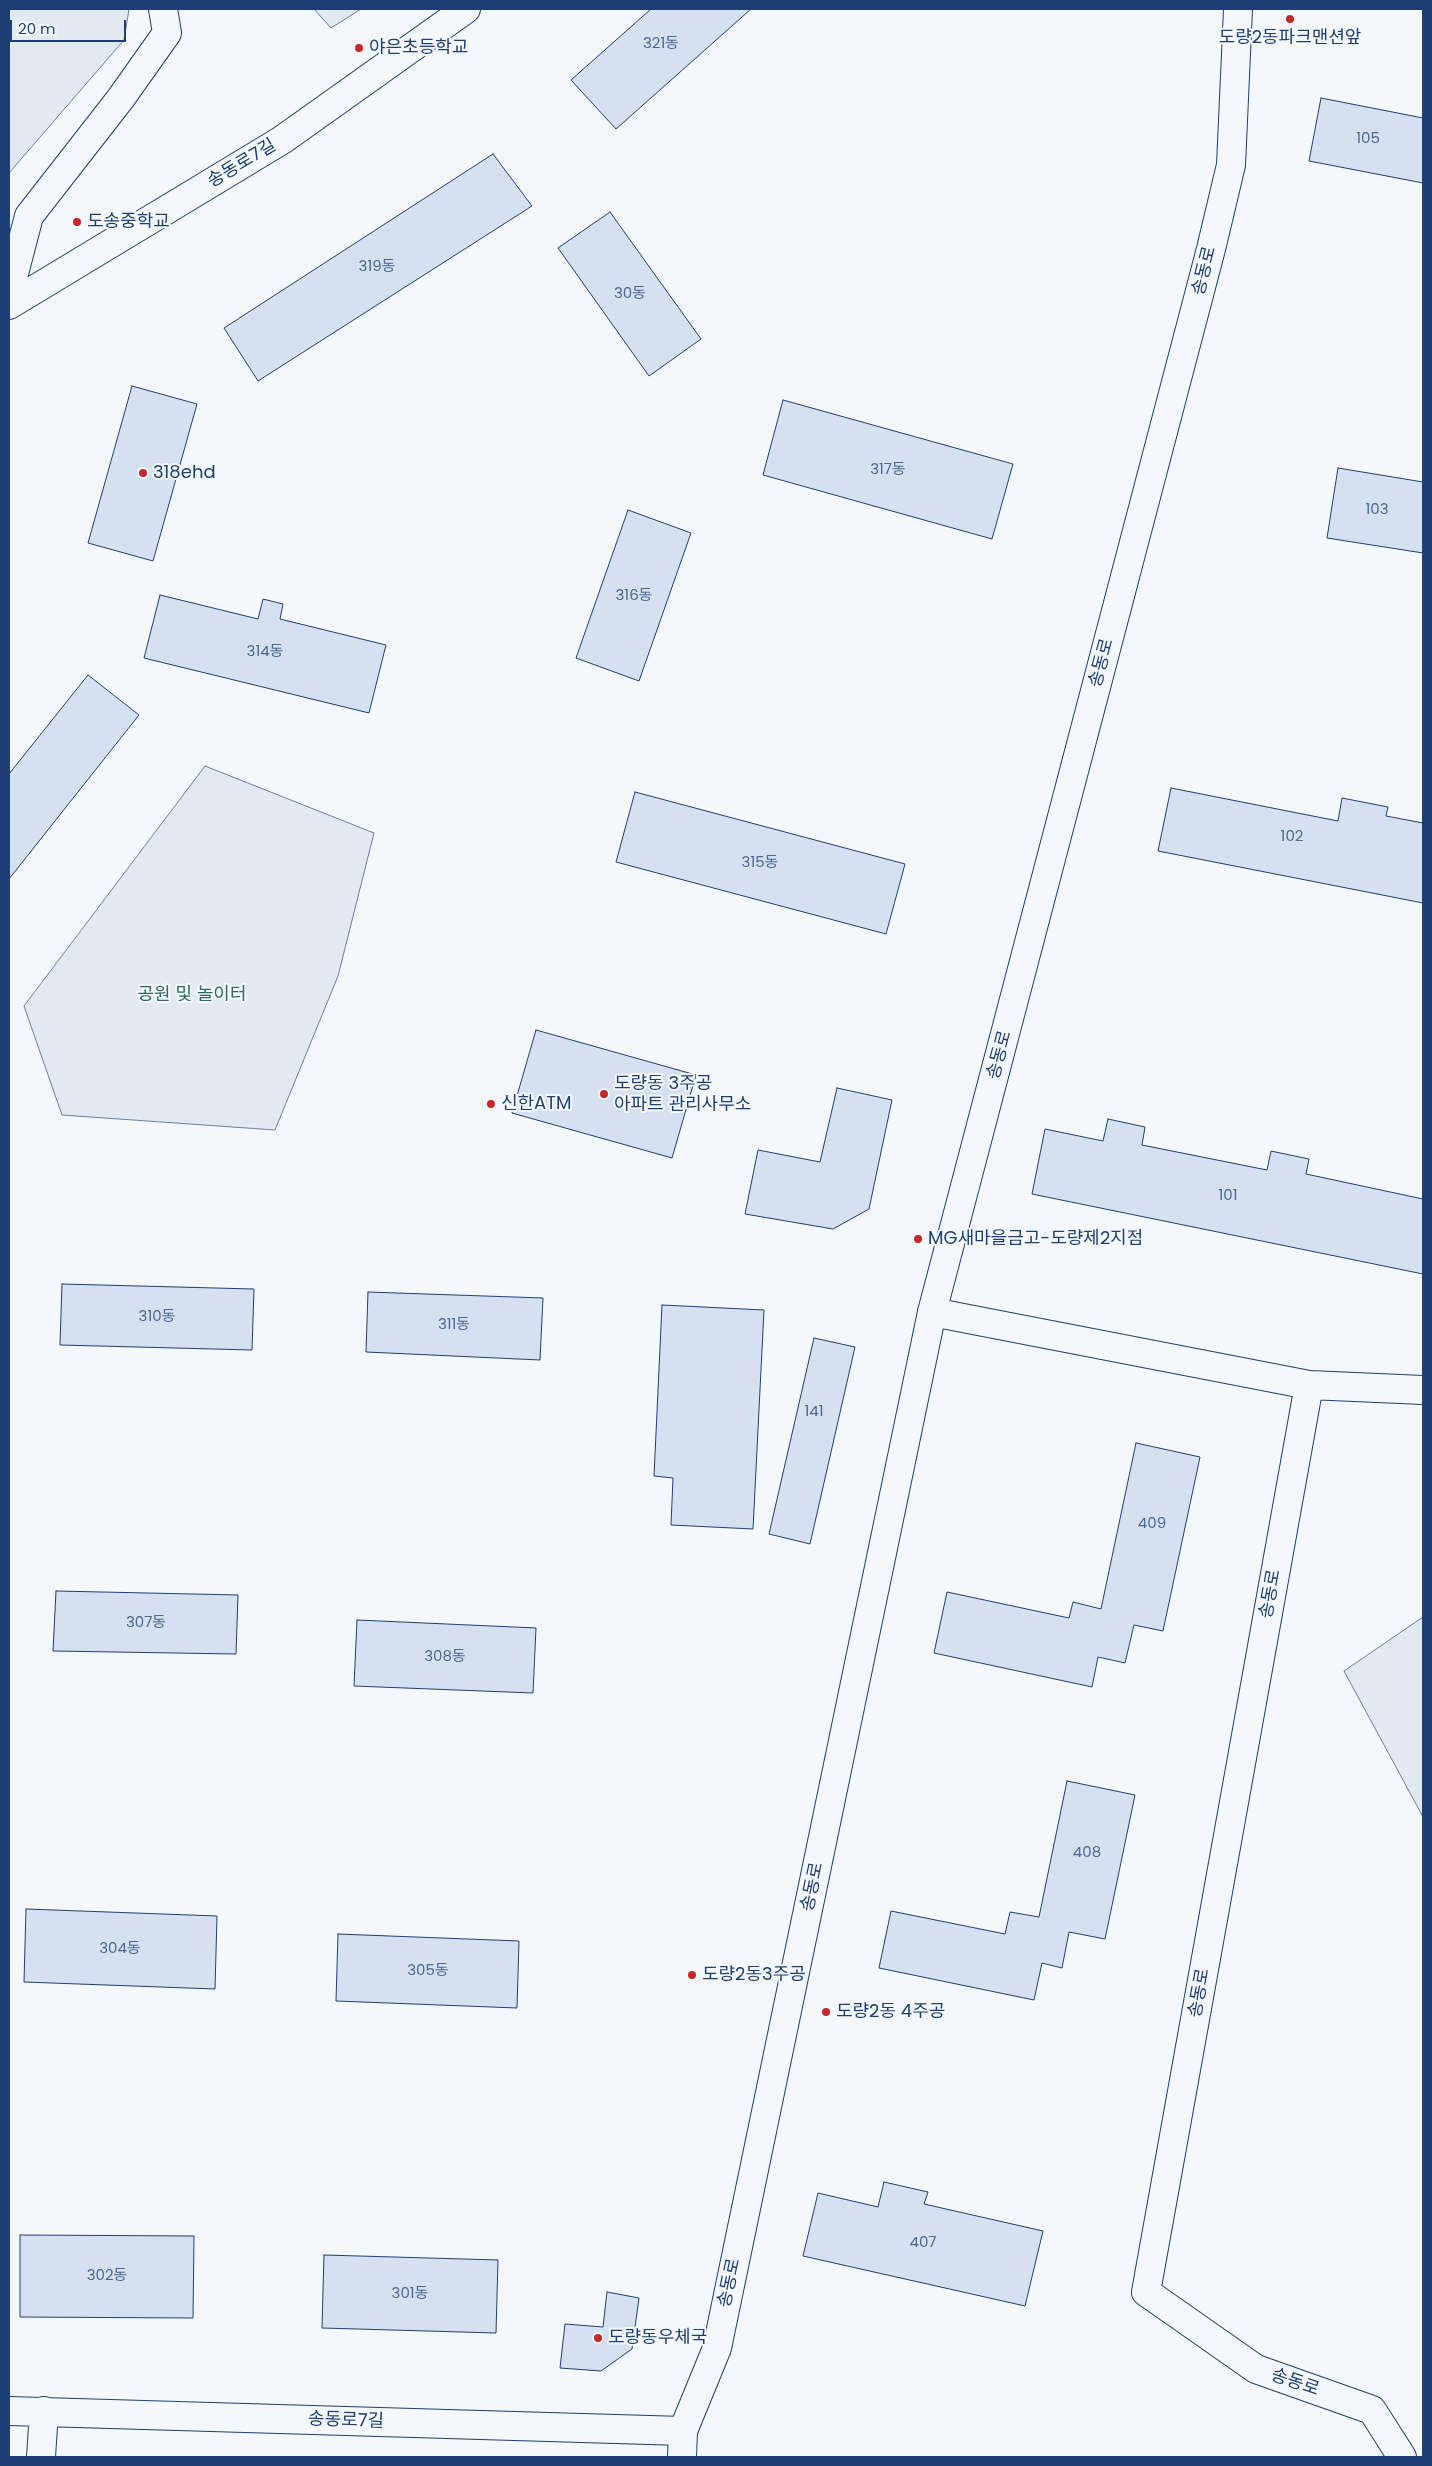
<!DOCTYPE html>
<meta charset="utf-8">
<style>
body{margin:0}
#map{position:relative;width:1432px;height:2466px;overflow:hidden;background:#f4f7fb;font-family:Poppins,sans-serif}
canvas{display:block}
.frame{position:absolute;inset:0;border:10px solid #1d3f73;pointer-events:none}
.scale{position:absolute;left:10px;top:20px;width:116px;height:22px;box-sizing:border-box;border:2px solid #1d3f73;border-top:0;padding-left:6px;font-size:15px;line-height:18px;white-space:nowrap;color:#1d3f73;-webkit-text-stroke:4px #f4f7fb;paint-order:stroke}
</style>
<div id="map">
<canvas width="1432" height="2466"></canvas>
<div class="frame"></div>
<div class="scale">20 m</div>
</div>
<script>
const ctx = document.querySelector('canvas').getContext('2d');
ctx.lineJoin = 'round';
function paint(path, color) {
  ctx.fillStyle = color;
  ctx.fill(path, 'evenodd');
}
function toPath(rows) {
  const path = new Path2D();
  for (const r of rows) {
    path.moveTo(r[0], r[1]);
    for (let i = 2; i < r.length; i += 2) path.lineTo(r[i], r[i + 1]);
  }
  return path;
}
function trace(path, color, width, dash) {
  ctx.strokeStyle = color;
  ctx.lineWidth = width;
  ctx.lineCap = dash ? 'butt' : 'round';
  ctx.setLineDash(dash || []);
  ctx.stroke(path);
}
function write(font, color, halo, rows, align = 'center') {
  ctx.font = font + ' Poppins,"Noto Sans KR",sans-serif';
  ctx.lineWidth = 4;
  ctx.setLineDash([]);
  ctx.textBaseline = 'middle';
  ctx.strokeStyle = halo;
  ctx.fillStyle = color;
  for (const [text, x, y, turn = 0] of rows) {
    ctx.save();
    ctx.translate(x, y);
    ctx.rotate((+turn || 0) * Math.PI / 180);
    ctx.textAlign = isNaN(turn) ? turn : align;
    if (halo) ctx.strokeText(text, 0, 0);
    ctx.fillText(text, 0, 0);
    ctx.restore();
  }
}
const green = toPath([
 [9,9,129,9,124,40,9,173,9,9],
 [314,9,361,9,331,28,314,9],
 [205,766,374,833,338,976,275,1130,62,1115,24,1006,205,766],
 [1423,1617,1423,1817,1344,1671,1423,1617]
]);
paint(green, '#e3e9f0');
trace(green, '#687fa3', 1);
const building = toPath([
 [651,9,751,9,616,129,571,80,651,9],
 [1321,98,1423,118,1423,183,1309,161,1321,98],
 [493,154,532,206,258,381,224,328,493,154],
 [610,212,701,339,649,376,558,248,610,212],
 [132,386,197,404,153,561,88,543,132,386],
 [783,400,1013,464,992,539,763,475,783,400],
 [1338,468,1423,482,1423,553,1327,538,1338,468],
 [628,510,691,533,639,681,576,658,628,510],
 [160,595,258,619,263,599,283,604,280,619,386,645,369,713,144,658,160,595],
 [88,675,139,715,9,879,9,774,88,675],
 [1171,788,1338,821,1342,798,1388,807,1386,816,1423,823,1423,903,1158,851,1171,788],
 [635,792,905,864,886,934,616,862,635,792],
 [536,1030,696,1075,672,1158,512,1113,536,1030],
 [837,1088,892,1100,869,1209,833,1229,745,1214,758,1150,820,1162,837,1088],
 [1108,1119,1145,1127,1142,1145,1267,1170,1271,1151,1309,1159,1306,1174,1423,1199,1423,1274,1032,1194,1045,1129,1103,1141,1108,1119],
 [62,1284,254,1289,252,1350,60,1345,62,1284],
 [368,1292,543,1298,540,1360,366,1352,368,1292],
 [662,1305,764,1310,753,1529,671,1525,673,1478,654,1476,662,1305],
 [814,1338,855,1347,810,1544,769,1534,814,1338],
 [1136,1443,1200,1457,1163,1631,1134,1625,1125,1663,1098,1657,1092,1687,934,1653,947,1592,1069,1618,1073,1602,1101,1609,1136,1443],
 [56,1591,238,1595,236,1654,53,1651,56,1591],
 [357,1620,536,1628,533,1693,354,1686,357,1620],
 [1067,1781,1135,1795,1105,1939,1069,1932,1062,1968,1042,1963,1034,2000,879,1968,891,1911,1005,1934,1010,1912,1039,1917,1067,1781],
 [26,1909,217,1916,215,1989,24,1982,26,1909],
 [338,1934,519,1941,517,2008,336,2001,338,1934],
 [884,2182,928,2192,924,2204,1043,2231,1025,2306,803,2256,818,2193,878,2207,884,2182],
 [20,2235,194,2236,193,2318,20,2317,20,2235],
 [324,2255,498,2260,496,2333,322,2328,324,2255],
 [607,2292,639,2298,632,2349,601,2371,560,2368,565,2324,603,2327,607,2292]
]);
paint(building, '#d5e0f0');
trace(building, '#1d3f73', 1);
const minor = toPath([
 [9,293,29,216,121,98,167,33,163,9],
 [9,305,282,140,466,9],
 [932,1312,1309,1385],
 [9,2411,683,2431],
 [41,2457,44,2411],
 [1402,2457,1372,2410,1256,2369,1146,2292,1309,1385,1423,1390]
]);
const tertiary = toPath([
 [682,2457,683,2431,717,2348,932,1312,1211,249,1231,165,1238,9]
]);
trace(minor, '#1d3f73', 30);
trace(tertiary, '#1d3f73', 30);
trace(minor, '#f4f7fb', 28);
trace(tertiary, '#f4f7fb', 28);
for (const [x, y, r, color] of [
 [1290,19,5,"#c62828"],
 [359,48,5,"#c62828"],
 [77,222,5,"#c62828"],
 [143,473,5,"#c62828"],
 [604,1094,5,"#c62828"],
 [491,1104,5,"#c62828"],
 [918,1239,5,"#c62828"],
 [692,1975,5,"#c62828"],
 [826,2012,5,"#c62828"],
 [598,2338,5,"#c62828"]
]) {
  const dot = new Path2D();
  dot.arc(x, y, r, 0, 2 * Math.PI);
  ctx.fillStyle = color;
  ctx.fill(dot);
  trace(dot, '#f4f7fb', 2);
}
write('15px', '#4b6792', null, [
 ["321동",661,44],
 ["105",1368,139],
 ["319동",377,267],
 ["30동",630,294],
 ["317동",888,470],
 ["103",1377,510],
 ["316동",634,596],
 ["314동",265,652],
 ["102",1292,837],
 ["315동",760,863],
 ["101",1228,1196],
 ["310동",157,1317],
 ["311동",454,1325],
 ["141",814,1412],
 ["409",1152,1524],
 ["307동",146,1623],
 ["308동",445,1657],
 ["408",1087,1853],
 ["304동",120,1949],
 ["305동",428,1971],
 ["407",923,2243],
 ["302동",107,2276],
 ["301동",410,2294]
]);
write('18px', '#1d3f73', '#f4f7fb', [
 ["도량2동파크맨션앞",1290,38,"center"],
 ["야은초등학교",369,48],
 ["도송중학교",87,222],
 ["318ehd",153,473],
 ["도량동 3주공",614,1084],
 ["아파트 관리사무소",614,1105],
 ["신한ATM",501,1104],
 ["MG새마을금고-도량제2지점",928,1239],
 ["도량2동3주공",702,1975],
 ["도량2동 4주공",836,2012],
 ["도량동우체국",608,2338]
], 'left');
write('18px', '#1d3f73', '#f4f7fb', [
 ["송동로7길",242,164,-31],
 ["송동로",1205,271,-76],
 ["송동로",1102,663,-75],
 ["송동로",1000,1055,-75],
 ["송동로",1271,1594,-80],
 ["송동로",813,1887,-78],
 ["송동로",1200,1993,-80],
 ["송동로",730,2283,-78],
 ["송동로",1295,2383,19],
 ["송동로7길",346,2421,2]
]);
write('18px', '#2c6c60', '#f4f7fb', [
 ["공원 및 놀이터",192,995]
]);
</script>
